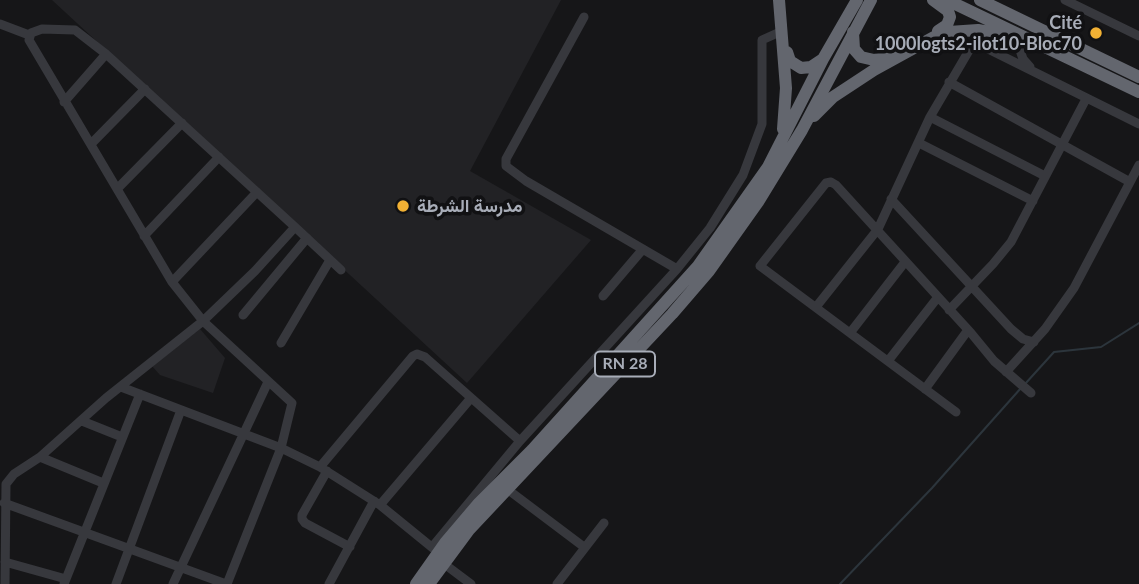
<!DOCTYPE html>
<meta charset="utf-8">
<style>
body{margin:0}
canvas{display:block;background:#161618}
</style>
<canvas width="1139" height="584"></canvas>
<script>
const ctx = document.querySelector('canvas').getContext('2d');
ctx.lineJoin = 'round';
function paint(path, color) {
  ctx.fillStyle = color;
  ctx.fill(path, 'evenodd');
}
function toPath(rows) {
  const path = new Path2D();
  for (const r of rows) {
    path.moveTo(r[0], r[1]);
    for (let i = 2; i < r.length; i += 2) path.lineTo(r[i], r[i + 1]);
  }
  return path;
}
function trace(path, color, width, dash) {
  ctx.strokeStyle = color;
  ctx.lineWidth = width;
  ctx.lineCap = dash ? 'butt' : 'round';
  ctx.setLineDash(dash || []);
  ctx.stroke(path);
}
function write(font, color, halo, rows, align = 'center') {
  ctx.font = font + ' Lato,Vazirmatn,sans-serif';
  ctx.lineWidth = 7;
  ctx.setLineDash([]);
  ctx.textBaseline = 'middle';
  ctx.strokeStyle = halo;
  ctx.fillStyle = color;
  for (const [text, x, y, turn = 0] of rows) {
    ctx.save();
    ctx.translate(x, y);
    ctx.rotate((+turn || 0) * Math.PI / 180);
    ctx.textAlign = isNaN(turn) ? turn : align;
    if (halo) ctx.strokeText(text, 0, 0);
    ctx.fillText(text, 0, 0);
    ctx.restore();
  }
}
paint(toPath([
 [52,0,561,0,470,171,591,240,467,383],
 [200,329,225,358,213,393,160,375,152,366]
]), '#222225');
trace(toPath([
 [1025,384,1054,352,1101,347,1139,323],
 [840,584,932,488,1021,388]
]), '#2c353c', 2);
trace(toPath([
 [1065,0,1139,36],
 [584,17,506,159,506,166,526,181,677,269],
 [0,24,29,35],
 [1030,67,1023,59,1020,50,1024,43,1032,40],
 [949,82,1130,182],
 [64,102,106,54],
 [930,117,1045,176],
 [919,143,1033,201],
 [91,144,145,89],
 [117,189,182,123],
 [891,199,1011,329,1023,339,1034,342],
 [295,227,341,270],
 [144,236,219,157],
 [172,282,257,192],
 [603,296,643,249],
 [816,307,878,229,930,117,974,42,1139,124],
 [949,310,993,264,1011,242,1086,99],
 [243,315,307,238],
 [850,333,905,262],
 [281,343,330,260],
 [888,361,938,297],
 [1006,372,1045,329,1074,288,1139,165],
 [121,387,281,448,320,467,380,505,434,549],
 [925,389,968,330],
 [956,412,760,266,826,183,831,182,836,185,971,333,994,361,1031,393],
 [82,421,122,437],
 [40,457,103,483],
 [320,467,413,356,417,354,425,357,520,441],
 [327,471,302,515,302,519,305,523,350,547],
 [507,489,584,547],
 [4,503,226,584],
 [380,505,471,398],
 [432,547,520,441,677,269,710,228,743,175,762,124,762,40,782,31],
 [5,562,66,579],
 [443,563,471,584],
 [5,584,6,484,14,474,40,457,106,398,203,321,255,271,295,227,106,54,75,30,42,29,31,33,29,40,172,282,203,321,292,403,281,448,227,584],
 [64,584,140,394],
 [116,584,181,410],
 [173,584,268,382],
 [329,584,374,501],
 [557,584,604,523]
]), '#37383d', 9);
trace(toPath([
 [779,0,786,88,783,129],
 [933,0,948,11,950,17,947,25,938,31],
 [947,0,1139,92],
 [980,0,1139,77],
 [853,32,854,49,861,57,874,60,887,57],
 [787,52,790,61,801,68,811,67,823,59],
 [814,116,833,97,874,70,934,37,949,32,978,30,1032,40],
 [416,584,445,543,479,503,532,450,698,266,768,167,823,59,857,0],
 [429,584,469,530,672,314,709,271,758,202,802,130,871,0]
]), '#63666e', 12);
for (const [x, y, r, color] of [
 [1096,33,7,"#f2b134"],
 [403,206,7,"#f2b134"]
]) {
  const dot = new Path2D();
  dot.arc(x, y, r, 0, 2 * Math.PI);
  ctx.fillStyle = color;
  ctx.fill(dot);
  trace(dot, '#111113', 2.5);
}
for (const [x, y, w] of [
 [625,364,60]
]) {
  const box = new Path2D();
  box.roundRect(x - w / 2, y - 12.5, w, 25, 5);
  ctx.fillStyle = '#111113';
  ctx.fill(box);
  trace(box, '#a8adb8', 2);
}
write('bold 16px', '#a8adb8', null, [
 ["RN 28",625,364]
]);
write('bold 18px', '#a8adb8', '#111113', [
 ["Cité",1082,23],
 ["1000logts2-ilot10-Bloc70",1082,44],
 ["مدرسة الشرطة",417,206,"left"]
], 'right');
</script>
